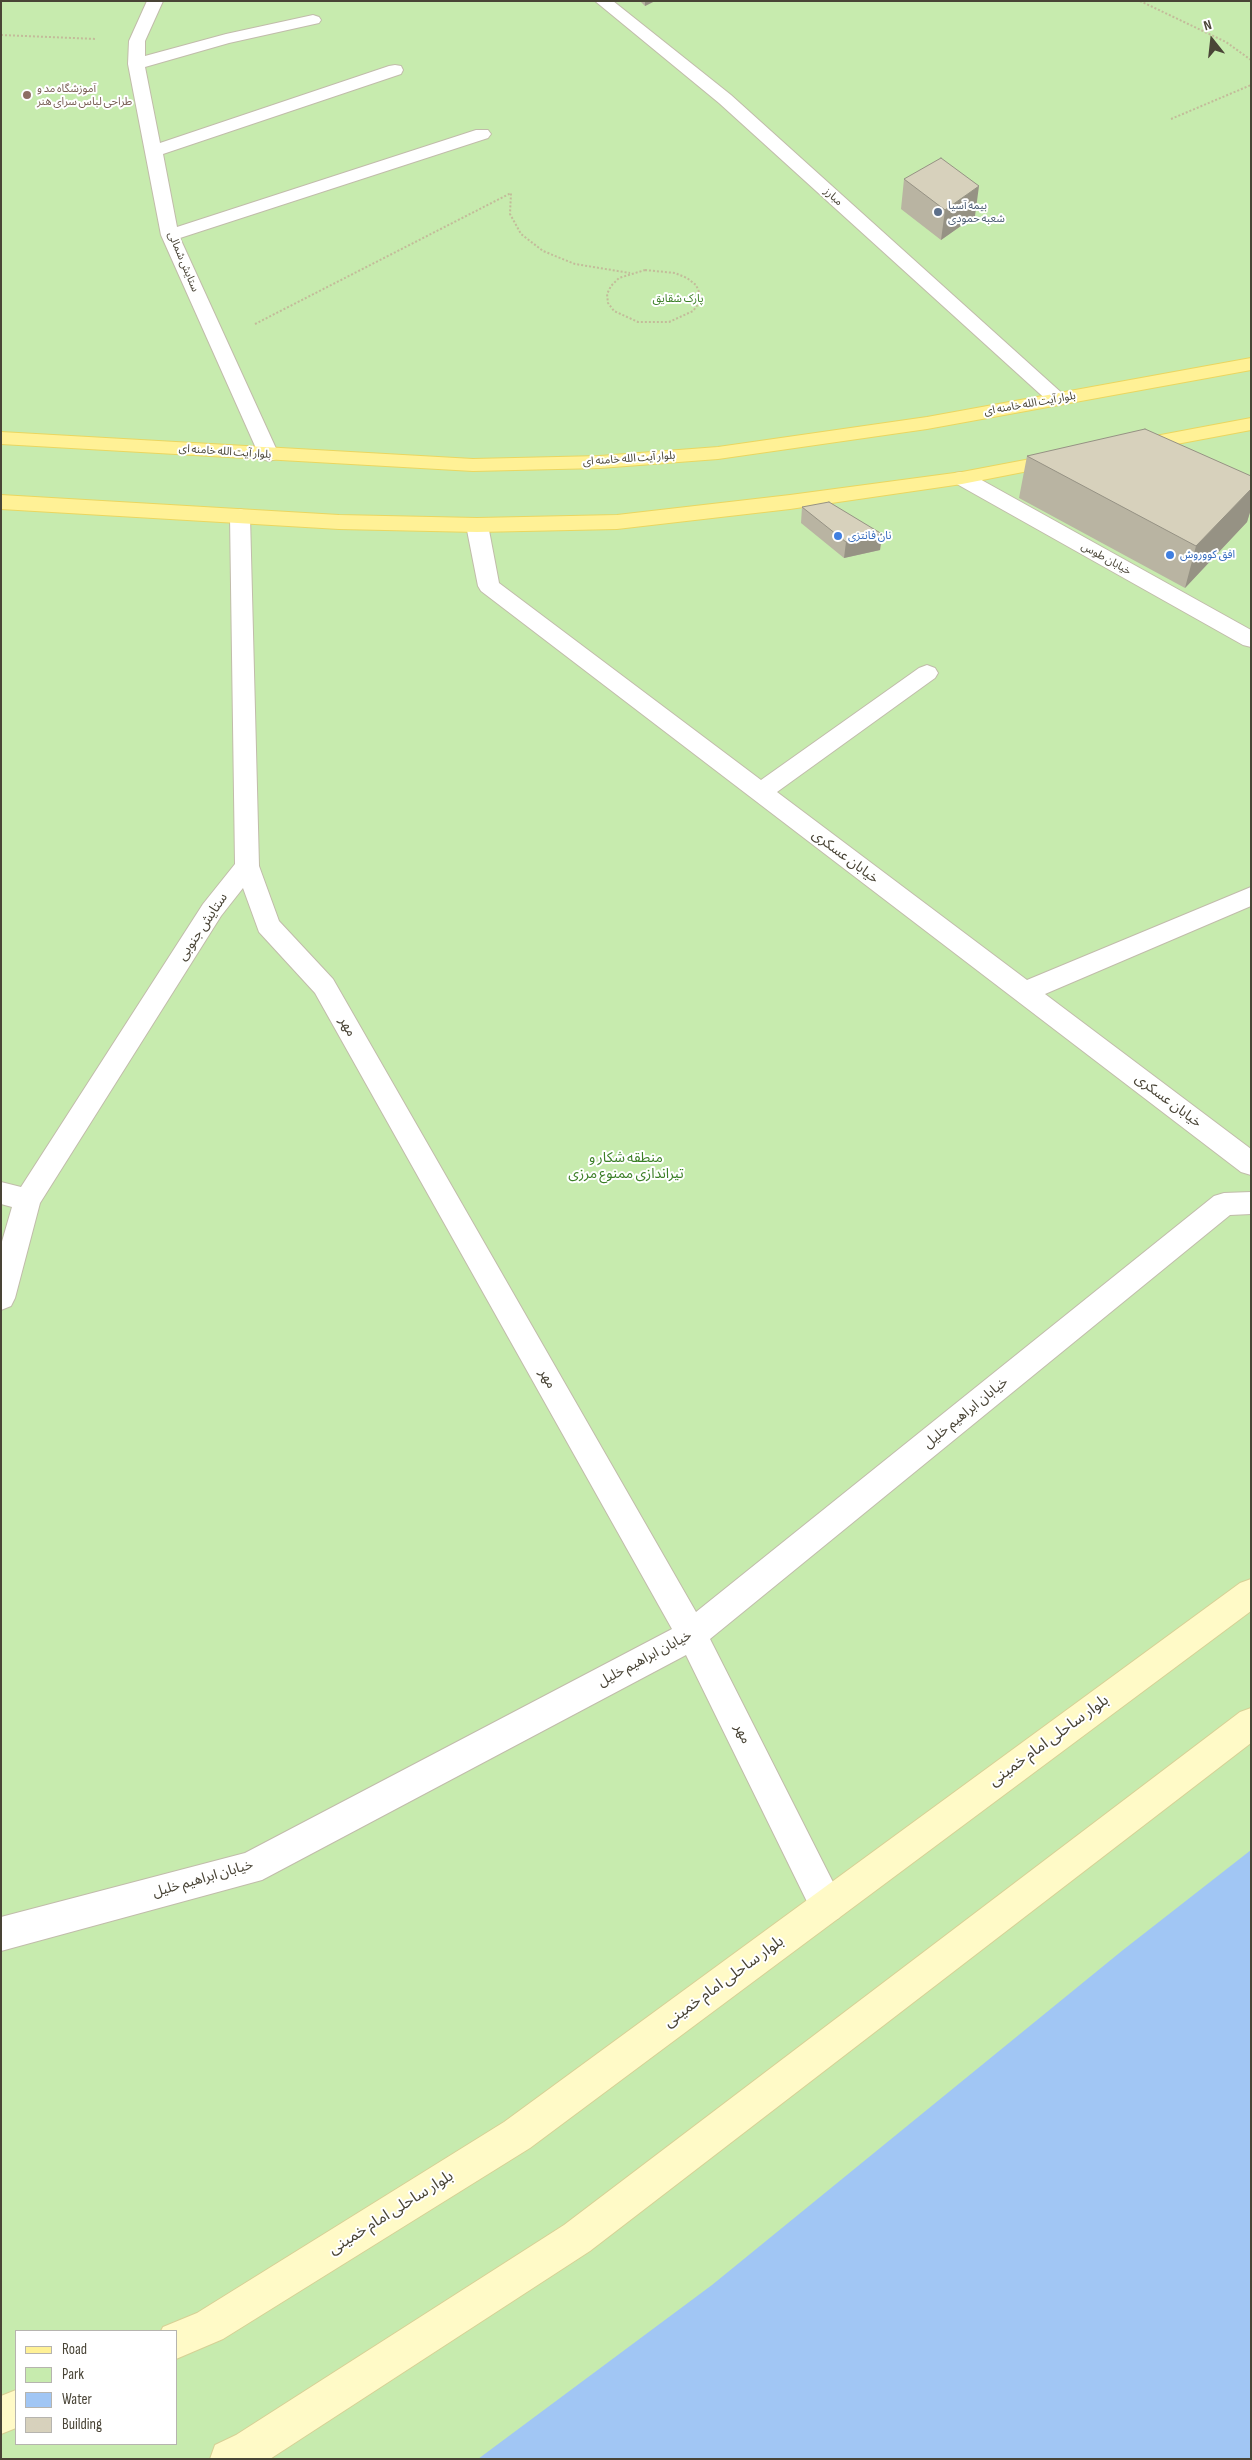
<!DOCTYPE html>
<meta charset="utf-8">
<style>
body{margin:0}
#map{position:relative;width:1252px;height:2460px;overflow:hidden;background:#f5f3e8;font-family:"Sofia Sans Condensed",sans-serif}
canvas{display:block}
.frame{position:absolute;inset:0;border:2px solid #494436;pointer-events:none}
.legend{position:absolute;left:15px;top:2330px;width:162px;height:115px;box-sizing:border-box;background:#fff;border:1px solid #b6b4af;margin:0;padding:6px 9px;list-style:none;font-size:15px;color:#494436}
.legend li{display:flex;align-items:center;gap:10px;height:25px}
.legend b{width:25px;border:1px solid #b6b4af}
.north{position:absolute;left:1187px;top:15px;width:50px;height:50px;-webkit-text-stroke:4px #fff;paint-order:stroke;rotate:344deg;font-size:14px;font-weight:700;line-height:20px;text-align:center;color:#494436}
.north::after{content:'';display:block;margin:auto;width:18px;height:22px;background:#494436;clip-path:polygon(50% 0,100% 100%,50% 72%,0 100%)}
</style>
<div id="map">
<canvas width="1252" height="2460"></canvas>
<div class="frame"></div>
<ul class="legend">
<li><b style="height:6px;background:#fff196"></b>Road</li>
<li><b style="height:14px;background:#c7ebae"></b>Park</li>
<li><b style="height:14px;background:#a1c6f4"></b>Water</li>
<li><b style="height:14px;background:#d7d1bc"></b>Building</li>
</ul>
<div class="north">N</div>
</div>
<script>
const ctx = document.querySelector('canvas').getContext('2d');
ctx.lineJoin = 'round';
function paint(path, color) {
  ctx.fillStyle = color;
  ctx.fill(path, 'evenodd');
}
function toPath(rows) {
  const path = new Path2D();
  for (const r of rows) {
    path.moveTo(r[0], r[1]);
    for (let i = 2; i < r.length; i += 2) path.lineTo(r[i], r[i + 1]);
  }
  return path;
}
function trace(path, color, width, dash) {
  ctx.strokeStyle = color;
  ctx.lineWidth = width;
  ctx.lineCap = dash ? 'butt' : 'round';
  ctx.setLineDash(dash || []);
  ctx.stroke(path);
}
function write(font, color, halo, rows, align = 'center') {
  ctx.font = font + ' "Sofia Sans Condensed","Noto Sans Arabic",sans-serif';
  ctx.lineWidth = 4;
  ctx.setLineDash([]);
  ctx.textBaseline = 'middle';
  ctx.strokeStyle = halo;
  ctx.fillStyle = color;
  for (const [text, x, y, turn = 0] of rows) {
    ctx.save();
    ctx.translate(x, y);
    ctx.rotate((+turn || 0) * Math.PI / 180);
    ctx.textAlign = isNaN(turn) ? turn : align;
    if (halo) ctx.strokeText(text, 0, 0);
    ctx.fillText(text, 0, 0);
    ctx.restore();
  }
}
paint(toPath([
 [1,1,1251,1,1251,2459,1,2459],
 [16,2331,176,2331,176,2444,16,2444]
]), '#c7ebae');
paint(toPath([
 [1251,1850,1251,2459,478,2459,712,2285,1123,1950]
]), '#a1c6f4');
const street = toPath([
 [147,1,163,1,145,41,145,56,226,34,313,15,319,17,321,20,319,23,229,43,145,67,160,143,389,66,395,65,401,66,403,70,401,74,163,154,177,227,476,130,488,130,491,134,488,138,180,238,279,455,276,459,269,461,262,459,259,455,161,235,128,64,129,41,147,1],
 [595,1,613,1,731,95,1064,395,1067,399,1064,403,1057,405,1050,403,719,103,595,1],
 [962,472,969,473,1251,630,1251,647,1243,645,955,483,952,478,955,473,962,472],
 [240,509,247,511,250,516,259,866,279,921,333,979,696,1612,1214,1196,1224,1193,1251,1192,1251,1214,1230,1215,710,1639,839,1894,844,1906,839,1918,827,1923,815,1918,686,1655,262,1880,1,1951,1,1917,245,1853,672,1629,315,993,259,932,243,888,221,916,40,1203,15,1298,11,1306,1,1310,1,1245,12,1207,1,1204,1,1182,21,1187,203,904,235,864,230,516,233,511,240,509],
 [477,518,484,520,488,525,499,583,761,780,919,668,927,665,935,668,938,673,935,678,777,792,1027,980,1251,887,1251,906,1045,994,1251,1149,1251,1175,1241,1172,481,591,478,586,466,525,470,520,477,518]
]);
const secondary = toPath([
 [1251,1579,1251,1611,530,2148,223,2339,176,2359,176,2331,161,2331,163,2327,197,2313,504,2122,1240,1583,1251,1579],
 [1251,1708,1251,1743,590,2251,270,2459,210,2459,215,2445,236,2435,564,2225,1240,1712,1251,1708],
 [16,2390,16,2428,1,2434,1,2396,16,2390]
]);
const primary = toPath([
 [1251,358,1251,370,927,429,718,459,600,468,473,471,1,444,1,432,473,459,600,456,718,447,927,417,1251,358],
 [1251,418,1251,430,1134,452,1127,450,1124,446,1127,442,1134,440,1251,418],
 [1062,453,1069,455,1072,459,1069,463,962,484,790,509,617,529,477,532,339,529,1,509,1,495,339,515,477,518,617,515,790,495,962,472,1062,453]
]);
trace(street, '#c1bcaa', 2);
trace(secondary, '#d7d095', 2);
trace(primary, '#ead660', 2);
trace(toPath([
 [1140,1,1226,42,1251,60],
 [1,35,96,39],
 [1171,119,1251,85],
 [645,270,675,273,687,278,696,285,700,294,699,303,693,311,669,322,638,322,614,311,608,303,607,294,611,286,619,278,645,270],
 [255,324,511,193,510,214,521,234,543,251,575,264,630,273]
]), '#c3bb9a', 2, [2, 2]);
paint(street, '#fff');
paint(secondary, '#fffac7');
paint(primary, '#fff196');
paint(toPath([
 [640,1,655,1,645,6],
 [904,179,975,216,941,240,901,209],
 [1027,456,1251,476,1251,509,1247,522,1185,588,1019,498],
 [802,507,882,534,880,550,844,558,801,523]
]), '#b9b4a2');
paint(toPath([
 [645,1,655,1,645,6],
 [979,186,975,216,941,240,945,210],
 [1251,489,1251,509,1247,522,1185,588,1196,546],
 [882,534,880,550,844,558,846,542]
]), '#969284');
const building = toPath([
 [941,158,979,186,945,210,904,179,941,158],
 [1145,429,1251,476,1251,489,1196,546,1027,456,1145,429],
 [829,502,882,534,846,542,802,507,829,502]
]);
paint(building, '#d7d1bc');
trace(building, '#969284', 1);
for (const [x, y, r, color] of [
 [27,95,5,"#8d6e63"],
 [938,212,5,"#5c6f8a"],
 [838,536,5,"#3f7fe0"],
 [1170,555,5,"#3f7fe0"]
]) {
  const dot = new Path2D();
  dot.arc(x, y, r, 0, 2 * Math.PI);
  ctx.fillStyle = color;
  ctx.fill(dot);
  trace(dot, '#fff', 2);
}
write('11px', '#785e54', '#fff', [
 ["آموزشگاه مد و",37,89],
 ["طراحی لباس سرای هنر",37,102]
], 'left');
write('11px', '#494436', '#fff', [
 ["مبارز",833,197,42],
 ["ستایش شمالی",183,262,67],
 ["بلوار آیت الله خامنه ای",1030,404,-10],
 ["بلوار آیت الله خامنه ای",225,452,4],
 ["بلوار آیت الله خامنه ای",629,459,-4],
 ["خیابان طوس",1106,559,29]
]);
write('11px', '#4e5e75', '#fff', [
 ["بیمه آسیا",948,206],
 ["شعبه حمودی",948,219]
], 'left');
write('11px', '#3a7e25', '#fff', [
 ["پارک شقایق",678,299]
]);
write('11px', '#366cbe', '#fff', [
 ["نان فانتزی",848,536],
 ["افق کووروش",1180,555]
], 'left');
write('14px', '#494436', '#fff', [
 ["خیابان عسکری",845,857,37],
 ["ستایش جنوبی",203,927,-56],
 ["مهر",347,1027,60],
 ["خیابان عسکری",1168,1101,37],
 ["مهر",547,1379,60],
 ["خیابان ابراهیم خلیل",966,1413,-39],
 ["خیابان ابراهیم خلیل",645,1659,-28],
 ["مهر",742,1734,64],
 ["خیابان ابراهیم خلیل",203,1879,-16]
]);
write('14px', '#3a7e25', '#fff', [
 ["منطقه شکار و",626,1158],
 ["تیراندازی ممنوع مرزی",626,1174]
]);
write('16px', '#494436', '#fff', [
 ["بلوار ساحلی امام خمینی",1049,1741,-36],
 ["بلوار ساحلی امام خمینی",724,1982,-36],
 ["بلوار ساحلی امام خمینی",391,2213,-32]
]);
</script>
